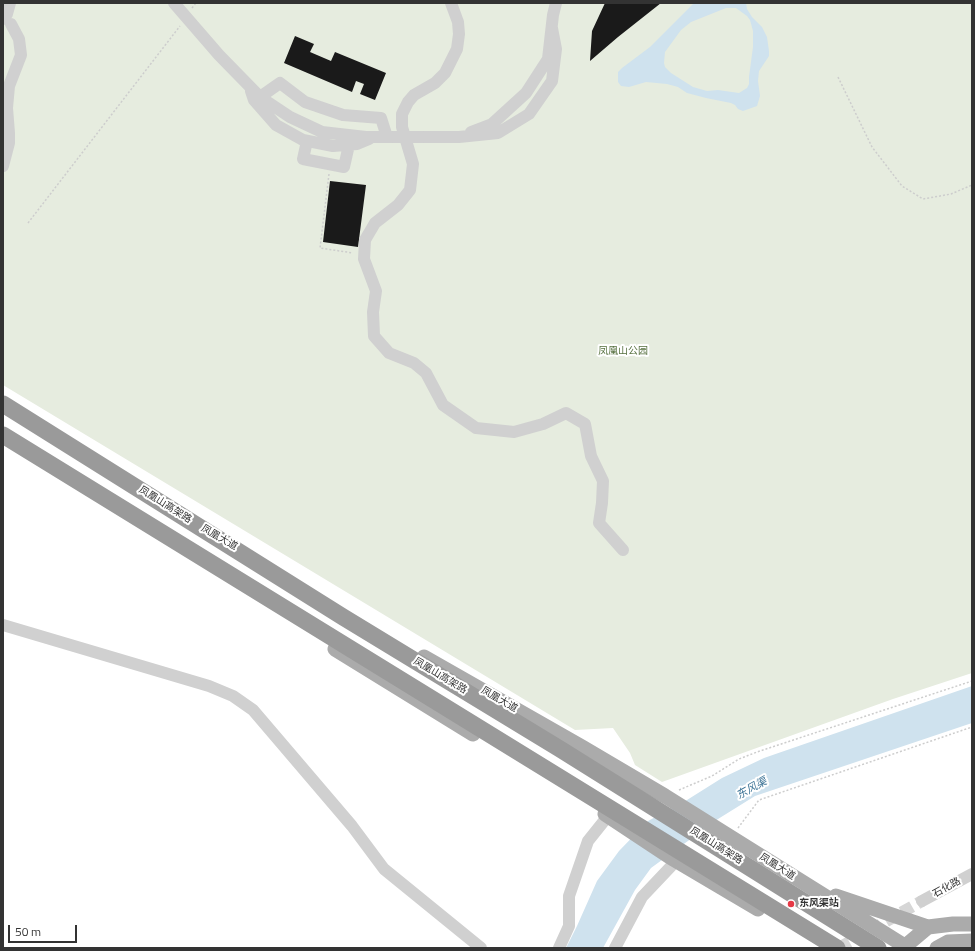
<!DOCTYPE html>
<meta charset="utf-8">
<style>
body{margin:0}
#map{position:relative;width:975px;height:951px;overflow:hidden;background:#fff;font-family:"Titillium Web",sans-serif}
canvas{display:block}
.frame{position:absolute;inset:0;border:4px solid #333;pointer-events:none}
.scale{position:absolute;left:8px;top:925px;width:69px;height:18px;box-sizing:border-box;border:2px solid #333;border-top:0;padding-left:5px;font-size:12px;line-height:14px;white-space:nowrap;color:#333;-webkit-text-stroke:3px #fff;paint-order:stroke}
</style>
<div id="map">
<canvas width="975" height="951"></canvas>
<div class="frame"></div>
<div class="scale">50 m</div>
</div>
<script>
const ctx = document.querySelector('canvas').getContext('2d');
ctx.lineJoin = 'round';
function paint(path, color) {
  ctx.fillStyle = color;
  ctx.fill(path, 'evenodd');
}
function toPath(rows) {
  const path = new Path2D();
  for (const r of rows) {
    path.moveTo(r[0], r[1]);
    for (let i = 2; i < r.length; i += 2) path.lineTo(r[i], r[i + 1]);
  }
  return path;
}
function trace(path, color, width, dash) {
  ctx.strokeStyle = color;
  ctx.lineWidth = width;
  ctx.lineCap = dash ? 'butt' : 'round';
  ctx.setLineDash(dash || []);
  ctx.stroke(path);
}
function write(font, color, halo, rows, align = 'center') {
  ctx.font = font + ' "Titillium Web","Noto Sans SC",sans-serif';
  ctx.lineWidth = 4;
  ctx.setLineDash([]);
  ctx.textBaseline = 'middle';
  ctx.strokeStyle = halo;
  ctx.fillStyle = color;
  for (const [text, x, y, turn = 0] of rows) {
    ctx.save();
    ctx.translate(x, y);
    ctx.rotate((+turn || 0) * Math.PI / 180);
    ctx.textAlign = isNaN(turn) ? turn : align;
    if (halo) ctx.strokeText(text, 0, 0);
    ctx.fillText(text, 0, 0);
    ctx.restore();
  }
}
paint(toPath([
 [3,3,972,3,972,673,893,699,662,782,635,765,630,753,613,728,575,730,3,385]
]), '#e6ecdf');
paint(toPath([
 [694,3,746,3,747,9,752,17,762,27,767,37,769,51,769,56,759,71,758,81,760,96,757,106,743,111,738,109,735,105,731,103,706,98,687,93,678,87,667,84,646,82,629,87,621,86,618,82,618,72,622,68,650,47],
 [726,8,736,8,747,16,750,20,753,31,753,47,749,77,749,84,747,88,739,93,718,90,707,91,693,87,671,73,665,67,664,63,665,52,681,30,691,22],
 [972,686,972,723,755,796,718,819,651,868,635,890,603,948,566,948,577,926,597,881,619,851,648,821,687,800,722,778,764,758]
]), '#cfe2ee');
paint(toPath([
 [605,3,661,3,618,37,590,61,592,31],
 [295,36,314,44,310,52,331,61,335,52,386,73,375,100,360,94,364,84,356,81,352,92,284,63],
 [330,181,366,185,358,247,323,242]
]), '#1a1a1a');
trace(toPath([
 [839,948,922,901]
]), '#d6d6d6', 12, [12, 6]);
trace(toPath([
 [192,8,196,3],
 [838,77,872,147,902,186,923,199,951,194,972,185],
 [329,174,320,248,353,253],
 [28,223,180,26],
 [679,790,712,776,739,759,757,752,972,681],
 [738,828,759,800,972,727]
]), '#cdcdcd', 1.5, [2, 2]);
trace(toPath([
 [174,3,219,55,260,97,290,117,322,132,366,137,393,137],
 [451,3,458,22,459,34,457,49,445,73,435,83,414,95,408,102,402,114,402,127,413,164,410,190,398,205,375,223,365,240,364,259,376,291,373,312,374,336,389,353,414,363,426,373,443,405,476,428,514,432,543,424,566,413,585,424,591,456,603,481,602,503,599,523,623,550],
 [3,19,7,14,10,3],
 [251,91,254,100,276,125,303,140,333,146,357,144,369,139],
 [260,97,280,83,305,102,343,115,381,118,387,137],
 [471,132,492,124,526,93,548,59,553,15,556,3],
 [423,137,459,137,498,133,529,114,552,81,556,49,552,28],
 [307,141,303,159,344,167,349,145],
 [3,166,9,143,9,133,7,108,9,86,21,55,19,39,11,24],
 [3,625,209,686,233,696,253,710,352,826,384,869,481,948],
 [922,901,972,874],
 [559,948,569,926,569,896,588,841,608,816],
 [615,948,642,897,677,860]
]), '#d0d0d0', 12);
trace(toPath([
 [335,649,473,734],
 [424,657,582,747,665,796,908,948],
 [605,814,670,857,758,909],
 [836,896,928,927],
 [903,948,928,927,953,924,972,924],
 [937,948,948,942,972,941]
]), '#ababab', 15);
trace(toPath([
 [3,435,837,948]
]), '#9a9a9a', 17);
trace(toPath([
 [393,137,423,137]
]), '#d0d0d0', 12);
trace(toPath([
 [3,404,343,617,560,749,878,948]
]), '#9a9a9a', 17);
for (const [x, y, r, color] of [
 [791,904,4,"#e63946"]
]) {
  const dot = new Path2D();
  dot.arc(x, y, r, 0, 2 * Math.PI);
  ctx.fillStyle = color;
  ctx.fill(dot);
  trace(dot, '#fff', 1.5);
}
write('10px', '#56703f', '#fff', [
 ["凤凰山公园",623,352]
]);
write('10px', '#333', '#fff', [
 ["凤凰山高架路",165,505,32],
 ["凤凰大道",219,538,30],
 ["凤凰山高架路",440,676,31],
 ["凤凰大道",499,700,30],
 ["凤凰山高架路",716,846,32],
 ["凤凰大道",777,867,32],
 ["石化路",947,888,-29]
]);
write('bold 10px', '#333', '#fff', [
 ["东风渠站",799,904]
], 'left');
write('italic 11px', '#3f7597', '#fff', [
 ["东风渠",752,789,-29]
]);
</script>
